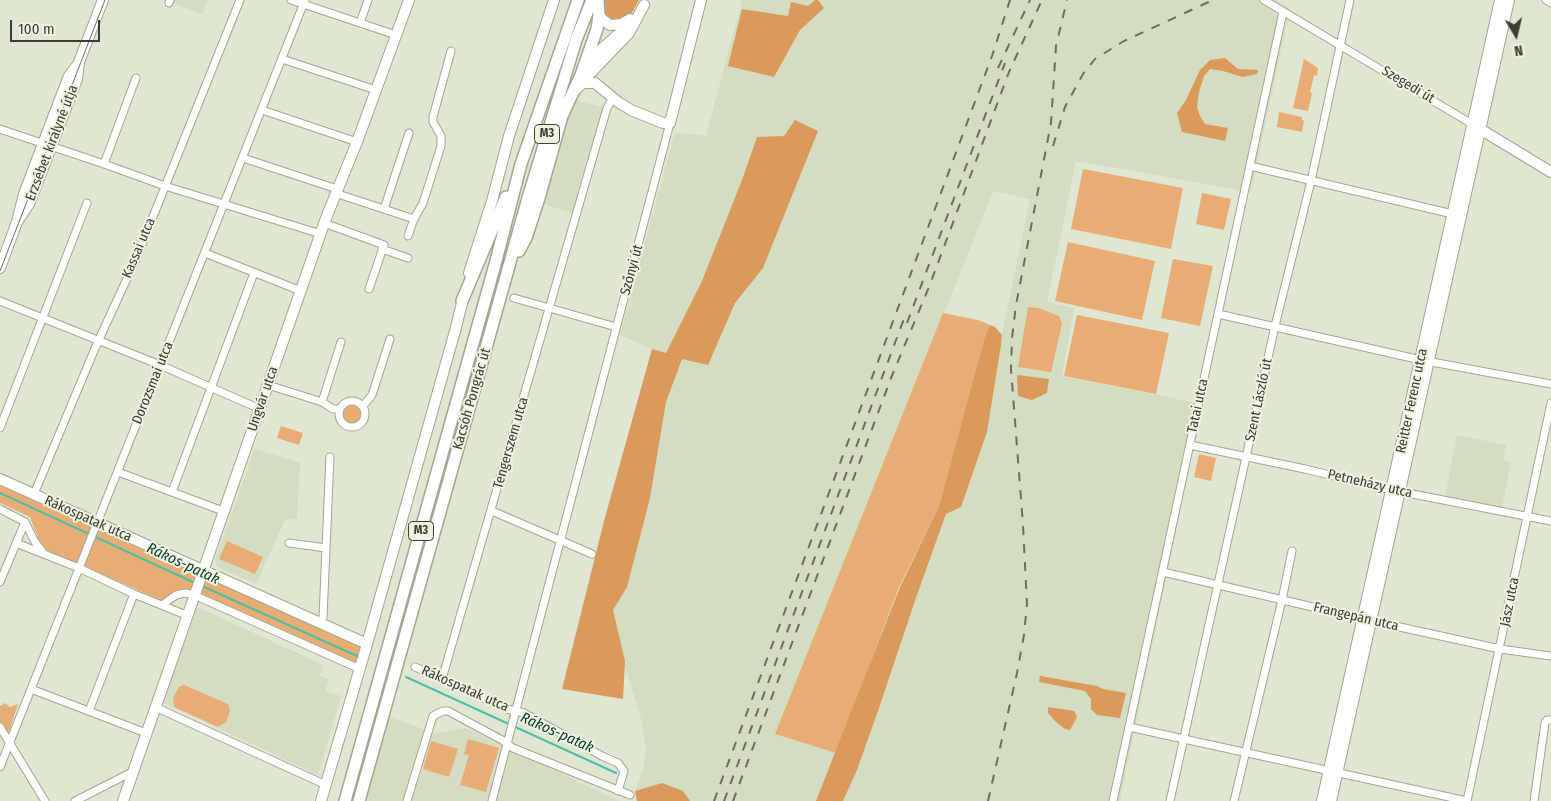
<!DOCTYPE html>
<meta charset="utf-8">
<style>
body{margin:0}
#map{position:relative;width:1551px;height:801px;overflow:hidden;background:#dfe6d1;font-family:"Fira Sans Condensed",sans-serif}
canvas{display:block}
.north{position:absolute;left:1491px;top:10px;width:50px;height:50px;-webkit-text-stroke:4px #edf3de;paint-order:stroke;rotate:171deg;font-size:14px;font-weight:700;line-height:20px;text-align:center;color:#3b3e35}
.north::after{content:'';display:block;margin:auto;width:18px;height:22px;background:#3b3e35;clip-path:polygon(50% 0,100% 100%,50% 72%,0 100%)}
.scale{position:absolute;left:10px;top:20px;width:90px;height:22px;box-sizing:border-box;border:2px solid #3b3e35;border-top:0;padding-left:6px;font-size:15px;line-height:18px;white-space:nowrap;color:#3b3e35;-webkit-text-stroke:4px #edf3de;paint-order:stroke}
</style>
<div id="map">
<canvas width="1551" height="801"></canvas>
<div class="north">N</div>
<div class="scale">100 m</div>
</div>
<script>
const ctx = document.querySelector('canvas').getContext('2d');
ctx.lineJoin = 'round';
function paint(path, color) {
  ctx.fillStyle = color;
  ctx.fill(path, 'evenodd');
}
function toPath(rows) {
  const path = new Path2D();
  for (const r of rows) {
    if (r.length === 3) {
      path.moveTo(r[0] + r[2], r[1]);
      path.arc(r[0], r[1], r[2], 0, 2 * Math.PI);
      continue;
    }
    path.moveTo(r[0], r[1]);
    for (let i = 2; i < r.length; i += 2) path.lineTo(r[i], r[i + 1]);
  }
  return path;
}
function trace(path, color, width, dash) {
  ctx.strokeStyle = color;
  ctx.lineWidth = width;
  ctx.lineCap = dash ? 'butt' : 'round';
  ctx.setLineDash(dash || []);
  ctx.stroke(path);
}
function write(font, color, halo, rows, align = 'center') {
  ctx.font = font + ' "Fira Sans Condensed",sans-serif';
  ctx.lineWidth = 4;
  ctx.setLineDash([]);
  ctx.textBaseline = 'middle';
  ctx.strokeStyle = halo;
  ctx.fillStyle = color;
  for (const [text, x, y, turn = 0] of rows) {
    ctx.save();
    ctx.translate(x, y);
    ctx.rotate((+turn || 0) * Math.PI / 180);
    ctx.textAlign = isNaN(turn) ? turn : align;
    if (halo) ctx.strokeText(text, 0, 0);
    ctx.fillText(text, 0, 0);
    ctx.restore();
  }
}
paint(toPath([
 [173,0,208,0,203,14,172,3],
 [742,0,1276,0,1290,9,1251,192,1076,161,1047,302,1074,308,1062,376,1202,404,1120,801,843,801,857,770,878,711,917,595,946,514,961,507,1001,345,1002,335,1030,199,993,191,775,734,836,753,816,801,637,801,635,791,644,767,646,750,642,722,629,678,606,626,604,521,652,349,620,335,675,132,706,136],
 [571,99,605,108,574,213,540,203],
 [1457,435,1506,445,1503,461,1511,462,1502,507,1445,497],
 [255,449,300,463,297,518,285,520,256,584,218,567,215,560],
 [197,607,323,665,320,675,329,680,325,691,341,696,318,775,162,702],
 [389,717,435,733,466,728,619,801,365,801]
]), '#d4ddc1');
paint(toPath([
 [1304,59,1318,68,1317,76,1314,75,1310,92,1312,93,1308,111,1293,108],
 [1279,112,1302,117,1302,120,1304,121,1302,132,1277,127],
 [1083,169,1183,188,1171,249,1071,229],
 [1202,193,1231,199,1224,230,1196,224],
 [1068,242,1155,261,1142,320,1055,301],
 [1173,259,1213,266,1200,326,1161,318],
 [1028,307,1039,308,1059,316,1062,324,1051,372,1018,367],
 [943,313,978,320,990,325,984,339,939,506,899,587,836,753,775,734],
 [1077,315,1169,333,1156,394,1064,376],
 [352,414,11],
 [281,426,303,433,299,445,277,438],
 [1199,454,1216,458,1211,481,1194,477],
 [0,485,369,650,364,666,189,590,175,591,163,601,42,548,30,517,0,503],
 [227,541,263,557,255,574,219,559],
 [184,685,228,704,230,711,226,722,218,727,174,707,173,698,179,687],
 [5,703,10,707,18,704,8,735,0,724,0,705,1,706],
 [468,739,499,748,486,792,460,785,469,755,464,754],
 [431,741,458,749,449,777,423,769]
]), '#e7ad75');
paint(toPath([
 [602,0,639,0,630,16,617,22,603,18],
 [815,0,818,0,824,8,800,30,774,77,728,66,742,9,788,16,791,2,808,6],
 [1225,58,1238,69,1258,70,1257,74,1243,77,1223,71,1210,69,1204,76,1199,92,1197,107,1200,116,1205,124,1228,128,1225,141,1182,132,1177,113,1186,100,1200,70,1210,60],
 [795,120,818,131,763,268,735,303,708,365,682,359,666,402,650,498,627,587,613,610,625,661,623,699,562,689,604,521,652,349,666,353,702,281,742,180,757,137,784,136],
 [990,325,995,327,1002,335,1001,345,987,432,961,507,946,514,917,595,878,711,857,770,843,801,816,801,900,587,939,506,984,339],
 [1017,375,1049,379,1047,393,1032,400,1018,396],
 [1040,676,1097,686,1103,689,1126,693,1120,718,1097,715,1091,709,1091,699,1085,691,1039,682],
 [1048,707,1074,711,1077,717,1070,730,1065,729,1056,722,1048,713],
 [662,783,683,791,690,801,637,801,635,791]
]), '#d99a5c');
trace(toPath([
 [0,493,195,583],
 [202,586,357,656],
 [406,677,616,773]
]), '#4cbfa8', 2);
const street = toPath([
 [291,0,396,35],
 [1264,0,1472,124],
 [1546,0,1551,3],
 [169,3,170,0],
 [360,23,368,0],
 [282,59,376,90],
 [262,110,357,142],
 [0,129,104,164,165,186,321,234],
 [243,158,337,189],
 [104,164,136,78],
 [1250,166,1457,215],
 [335,193,414,219],
 [384,209,409,133],
 [324,223,384,245,369,289],
 [408,236,414,219,423,203,441,146,441,136,433,122,433,117,451,51],
 [382,249,408,258],
 [205,253,301,291],
 [514,298,616,327],
 [0,301,160,365,260,409],
 [1218,314,1421,360,1551,384],
 [268,385,322,402,333,409,340,409],
 [352,414,13],
 [322,402,341,342],
 [363,406,372,395,390,339],
 [0,428,87,203],
 [1190,445,1305,469,1387,489,1551,521],
 [118,472,223,511],
 [172,492,254,273],
 [34,494,96,346,136,259,240,0],
 [0,509,25,522,35,542,42,551],
 [492,511,592,554],
 [16,543,79,568,134,594,186,615],
 [289,543,326,548],
 [1163,572,1377,622,1500,649,1551,656],
 [0,582,25,522],
 [162,605,176,595,185,593,194,595,360,669],
 [320,624,323,617,330,457],
 [415,667,507,709,524,713,602,756,618,763,624,771,618,791],
 [442,679,607,108,613,98],
 [31,689,146,733],
 [155,707,326,785],
 [89,711,134,594],
 [0,727,45,801],
 [1129,727,1467,801,1551,403],
 [0,767,305,0],
 [75,801,132,772],
 [407,801,433,716,443,711,448,711,502,740,513,748,630,795],
 [492,801,670,123],
 [1113,801,1283,12],
 [1170,801,1275,326,1311,181,1350,0],
 [1234,801,1282,600,1292,551],
 [1534,801,1545,723,1547,720,1551,720]
]);
const secondary = toPath([
 [599,15,602,19,610,25,621,24,630,19],
 [593,71,593,65,597,53,630,24],
 [580,84,629,33,644,5],
 [575,90,583,83,595,83,618,102,631,110,663,123,670,123,701,0],
 [1475,126,1551,172],
 [17,222,29,204,45,163,77,79,79,62,103,0],
 [0,268,17,222,24,194,49,128,69,76,78,64],
 [469,273,492,201,509,136,554,0],
 [0,479,367,644],
 [123,801,326,218,357,142,409,0],
 [321,801,367,644,455,331,464,295],
 [1322,801,1500,0],
 [1331,801,1509,0]
]);
const primary = toPath([
 [519,251,526,238,539,198,562,116,581,75,597,29,599,15,598,0],
 [462,301,506,197],
 [345,801,496,261,521,164,578,0],
 [359,801,528,198,576,40,592,0]
]);
trace(street, '#a1a794', 9);
trace(secondary, '#a1a794', 12);
trace(primary, '#a1a794', 14);
trace(street, '#fff', 7);
trace(secondary, '#fff', 10);
trace(primary, '#fff', 11);
trace(toPath([
 [0,271,105,0]
]), '#6a6e61', 1);
trace(toPath([
 [998,68,1030,0],
 [1053,146,1065,107,1083,74,1095,59,1124,41,1213,0],
 [907,323,1005,63],
 [714,801,992,56,1010,0],
 [724,801,905,316],
 [733,801,891,378,929,287,1009,72,1042,0],
 [988,801,1017,673,1024,635,1027,604,1023,525,1011,369,1012,338,1016,305,1051,123,1056,46,1067,0]
]), '#6a6e61', 2, [9, 9]);
for (const [x, y, w] of [
 [547,134,25],
 [421,531,25]
]) {
  const box = new Path2D();
  box.roundRect(x - w / 2, y - 9.5, w, 19, 4);
  ctx.fillStyle = '#edf3de';
  ctx.fill(box);
  trace(box, '#3b3e35', 1);
}
write('bold 12px', '#3b3e35', null, [
 ["M3",547,134],
 ["M3",421,531]
]);
write('14px', '#3b3e35', '#edf3de', [
 ["Szegedi út",1408,85,31],
 ["Erzsébet királyné útja",52,143,-69],
 ["Kassai utca",139,248,-67],
 ["Szőnyi út",632,270,-75],
 ["Dorozsmai utca",153,383,-68],
 ["Ungvár utca",263,399,-71],
 ["Kacsóh Pongrác út",472,399,-74],
 ["Szent László út",1259,400,-78],
 ["Reitter Ferenc utca",1412,401,-78],
 ["Tatai utca",1198,406,-78],
 ["Tengerszem utca",511,443,-74],
 ["Petneházy utca",1370,484,13],
 ["Rákospatak utca",88,519,24],
 ["Jász utca",1510,602,-79],
 ["Frangepán utca",1356,617,13],
 ["Rákospatak utca",465,689,24]
]);
write('italic 15px', '#053b32', '#edf3de', [
 ["Rákos-patak",183,564,25],
 ["Rákos-patak",557,733,24]
]);
</script>
